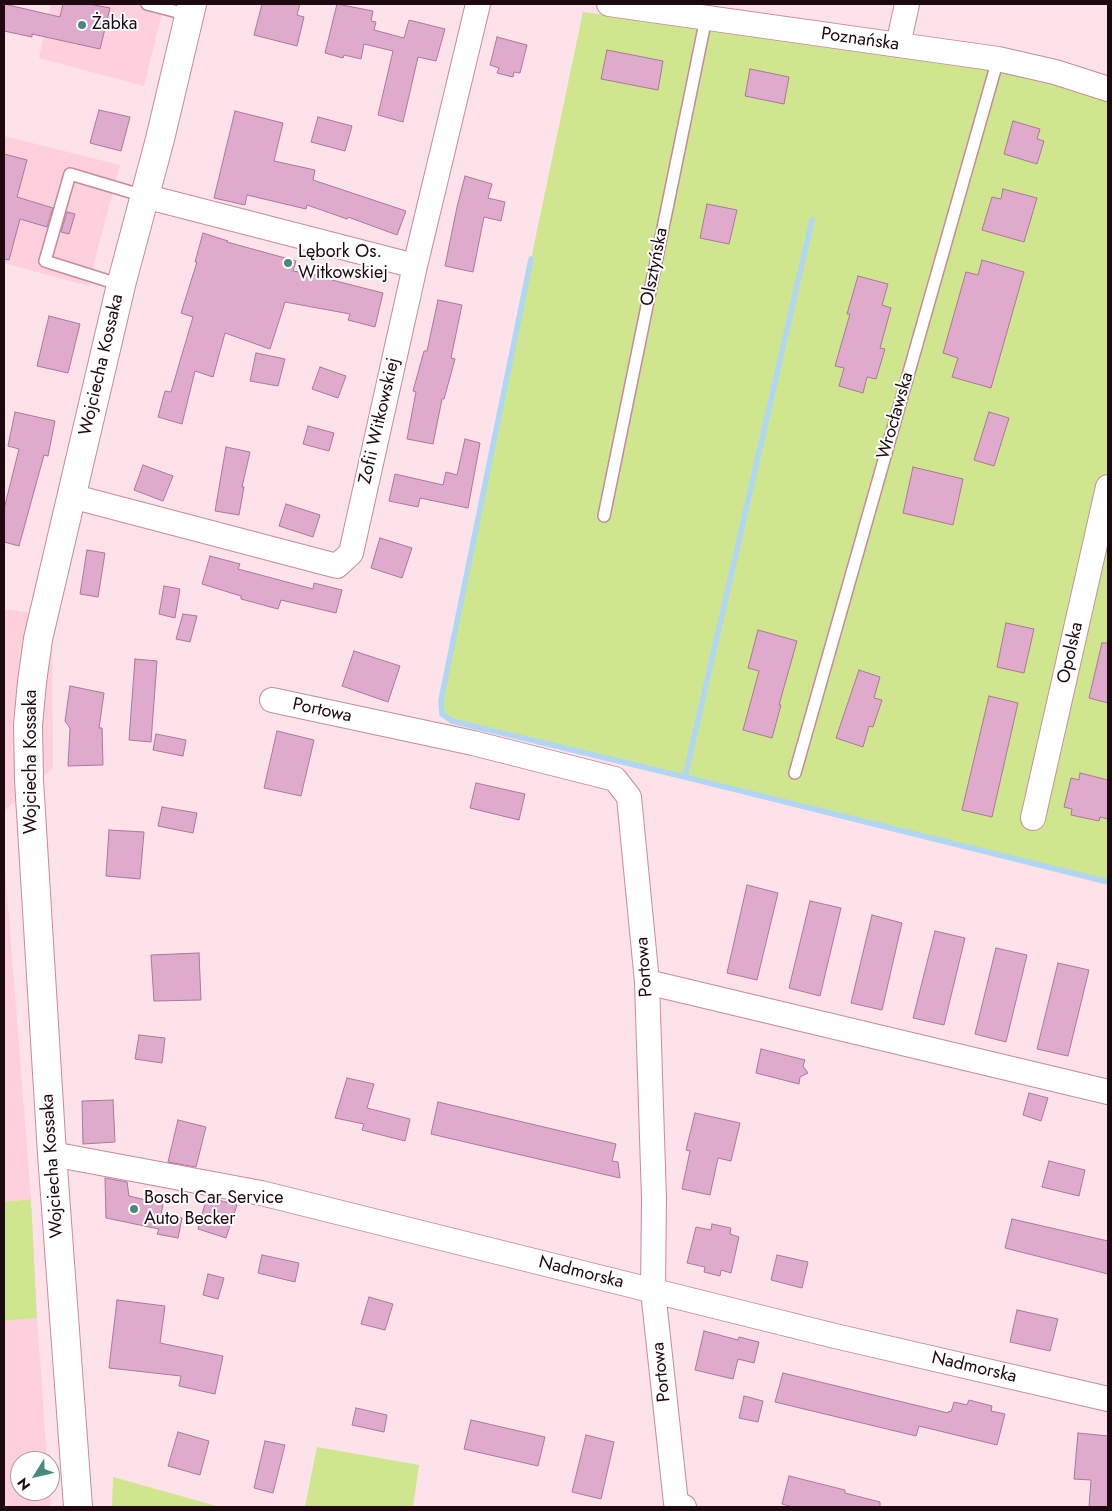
<!DOCTYPE html>
<meta charset="utf-8">
<style>
body{margin:0}
#map{position:relative;width:1112px;height:1511px;overflow:hidden;background:#fde2e9;font-family:Jost,sans-serif}
canvas{display:block}
.frame{position:absolute;inset:0;border:5px solid #1e0910;pointer-events:none}
.north{position:absolute;left:10px;top:1451px;width:50px;height:50px;box-sizing:border-box;background:#fff;border:1px solid #a59d9f;border-radius:50%;rotate:234deg;font-size:14px;font-weight:700;line-height:20px;text-align:center;color:#1e0910}
.north::after{content:'';display:block;margin:auto;width:18px;height:22px;background:#478b7f;clip-path:polygon(50% 0,100% 100%,50% 72%,0 100%)}
</style>
<div id="map">
<canvas width="1112" height="1511"></canvas>
<div class="frame"></div>
<div class="north">N</div>
</div>
<script>
const ctx = document.querySelector('canvas').getContext('2d');
ctx.lineJoin = 'round';
function paint(path, color) {
  ctx.fillStyle = color;
  ctx.fill(path, 'evenodd');
}
function toPath(rows) {
  const path = new Path2D();
  for (const r of rows) {
    path.moveTo(r[0], r[1]);
    for (let i = 2; i < r.length; i += 2) path.lineTo(r[i], r[i + 1]);
  }
  return path;
}
function trace(path, color, width, dash) {
  ctx.strokeStyle = color;
  ctx.lineWidth = width;
  ctx.lineCap = dash ? 'butt' : 'round';
  ctx.setLineDash(dash || []);
  ctx.stroke(path);
}
function write(font, color, halo, rows, align = 'center') {
  ctx.font = font + ' Jost,sans-serif';
  ctx.lineWidth = 4;
  ctx.setLineDash([]);
  ctx.textBaseline = 'middle';
  ctx.strokeStyle = halo;
  ctx.fillStyle = color;
  for (const [text, x, y, turn = 0] of rows) {
    ctx.save();
    ctx.translate(x, y);
    ctx.rotate((+turn || 0) * Math.PI / 180);
    ctx.textAlign = isNaN(turn) ? turn : align;
    if (halo) ctx.strokeText(text, 0, 0);
    ctx.fillText(text, 0, 0);
    ctx.restore();
  }
}
paint(toPath([
 [51,4,164,4,144,86,39,58],
 [4,136,120,165,88,286,4,263],
 [4,609,52,616,53,768,4,811],
 [4,856,31,1199,4,1202],
 [37,1318,47,1461,20,1461,20,1491,50,1491,51,1507,4,1507,4,1321]
]), '#fdd0dc');
paint(toPath([
 [583,12,998,71,1062,86,1108,101,1108,882,685,777,452,721,442,714,441,700,531,259],
 [31,1199,37,1318,4,1321,4,1202],
 [317,1447,419,1465,413,1507,305,1507],
 [113,1477,220,1507,112,1507]
]), '#cfe68e');
trace(toPath([
 [531,259,441,700,442,714,452,721,685,777,1108,882],
 [685,777,812,220]
]), '#b0d6f3', 5.5);
const building = toPath([
 [4,4,60,17,63,4,89,4,110,8,100,49,32,34,32,37,4,31,4,4],
 [262,4,300,4,297,15,304,17,297,46,254,35,262,4],
 [337,4,373,11,371,21,376,22,374,30,404,38,409,20,445,29,436,61,418,57,403,122,378,115,393,51,364,44,361,59,344,55,343,58,325,53,337,4],
 [497,37,527,45,520,73,514,72,513,77,497,73,499,68,490,65,497,37],
 [607,50,663,61,658,90,601,79,607,50],
 [750,69,789,77,784,104,745,96,750,69],
 [99,110,130,117,121,151,90,143,99,110],
 [235,111,283,123,274,161,315,170,313,180,406,211,397,235,348,217,347,219,307,205,306,209,247,195,245,205,214,198,235,111],
 [318,117,352,126,345,151,311,142,318,117],
 [1013,121,1040,129,1037,139,1044,141,1037,164,1004,154,1013,121],
 [4,154,27,160,17,197,53,208,47,227,20,219,9,260,4,259,4,154],
 [465,176,492,184,488,198,505,202,501,221,484,217,473,272,445,266,457,207,465,176],
 [1003,189,1037,198,1024,242,982,230,992,197,1001,199,1003,189],
 [707,204,737,210,729,244,700,238,707,204],
 [67,212,75,214,69,234,61,232,67,212],
 [203,233,228,241,227,242,296,261,293,271,332,278,332,280,383,293,375,327,348,320,350,314,285,302,270,349,225,333,213,377,195,371,182,424,158,417,165,391,171,392,193,317,181,313,197,262,195,262,203,233],
 [982,260,1024,272,991,388,952,377,958,358,943,353,966,272,978,275,982,260],
 [858,276,888,284,882,305,891,308,880,348,885,349,876,379,867,377,863,393,839,386,844,368,835,366,850,314,847,314,858,276],
 [438,300,462,305,451,358,455,359,444,399,442,399,433,444,407,439,416,392,413,391,424,351,427,351,438,300],
 [49,316,80,324,68,373,37,366,49,316],
 [256,353,285,359,278,386,250,381,256,353],
 [320,367,346,376,338,398,312,389,320,367],
 [15,412,55,421,48,456,44,455,19,546,4,542,4,509,19,449,8,446,15,412],
 [989,412,1009,418,994,466,974,460,989,412],
 [308,426,334,433,329,451,303,444,308,426],
 [465,439,480,443,468,508,420,498,418,507,389,501,395,474,443,485,446,472,457,475,465,439],
 [226,447,250,452,242,487,244,487,239,515,215,511,226,447],
 [143,465,173,476,163,501,134,490,143,465],
 [913,467,963,479,953,525,903,513,913,467],
 [286,504,320,515,313,537,279,526,286,504],
 [380,538,412,548,402,578,371,568,380,538],
 [87,550,105,553,98,597,80,594,87,550],
 [210,556,240,564,238,569,313,589,314,583,342,590,336,613,281,600,278,609,241,599,241,596,202,584,210,556],
 [164,586,180,589,175,618,159,614,164,586],
 [183,614,197,616,190,642,176,639,183,614],
 [1006,623,1034,629,1024,673,997,667,1006,623],
 [758,630,797,641,779,705,781,705,772,738,743,730,759,671,748,668,758,630],
 [1102,643,1108,643,1108,703,1089,698,1102,643],
 [354,651,400,666,388,702,342,686,354,651],
 [135,659,157,661,151,742,129,740,135,659],
 [859,670,880,677,874,698,882,700,873,727,869,726,863,747,836,738,859,670],
 [70,686,104,693,99,728,102,728,103,765,68,766,70,728,65,721,70,686],
 [989,696,1018,703,992,817,962,810,989,696],
 [277,731,314,740,301,796,264,788,277,731],
 [156,734,186,740,183,756,153,750,156,734],
 [1080,773,1108,780,1108,819,1100,817,1099,821,1071,815,1072,809,1064,807,1071,778,1079,780,1080,773],
 [476,783,525,794,519,820,470,808,476,783],
 [162,807,197,813,193,833,158,826,162,807],
 [109,830,144,832,140,879,106,876,109,830],
 [747,885,778,893,757,980,727,973,747,885],
 [810,901,841,908,820,996,789,988,810,901],
 [872,915,902,923,882,1010,851,1003,872,915],
 [935,931,965,938,944,1025,913,1018,935,931],
 [996,948,1027,955,1006,1042,975,1034,996,948],
 [199,953,201,1000,154,1001,151,955,199,953],
 [1058,963,1089,970,1068,1056,1037,1049,1058,963],
 [139,1035,165,1038,162,1063,135,1059,139,1035],
 [761,1049,805,1060,803,1066,808,1073,800,1077,799,1084,756,1073,761,1049],
 [347,1078,374,1084,367,1108,410,1119,405,1141,362,1130,364,1124,335,1118,347,1078],
 [1029,1093,1048,1098,1041,1121,1023,1115,1029,1093],
 [113,1100,115,1142,83,1144,82,1101,113,1100],
 [438,1102,616,1144,612,1161,618,1162,620,1178,431,1134,438,1102],
 [695,1113,740,1123,731,1161,718,1158,710,1195,682,1189,690,1151,686,1150,695,1113],
 [178,1120,206,1127,196,1167,168,1162,178,1120],
 [1049,1161,1085,1170,1079,1196,1042,1187,1049,1161],
 [105,1178,127,1182,129,1196,163,1204,161,1215,182,1218,178,1238,157,1234,159,1229,106,1218,105,1178],
 [207,1197,237,1205,226,1238,198,1229,207,1197],
 [1012,1219,1108,1241,1108,1274,1005,1248,1012,1219],
 [712,1224,731,1228,730,1234,739,1237,731,1273,721,1270,720,1276,704,1272,705,1267,687,1263,696,1227,711,1230,712,1224],
 [262,1255,299,1263,295,1282,258,1273,262,1255],
 [777,1255,808,1262,802,1288,771,1280,777,1255],
 [208,1274,224,1278,218,1299,203,1295,208,1274],
 [369,1297,393,1304,385,1330,361,1324,369,1297],
 [117,1300,165,1306,160,1343,223,1356,215,1394,179,1386,181,1376,109,1368,117,1300],
 [1017,1310,1058,1319,1050,1351,1010,1342,1017,1310],
 [704,1331,738,1340,739,1337,759,1342,754,1363,738,1359,733,1379,695,1370,704,1331],
 [783,1373,948,1413,949,1411,951,1412,954,1402,967,1405,969,1400,992,1406,991,1411,1005,1414,997,1445,919,1426,916,1436,775,1402,783,1373],
 [744,1396,763,1401,758,1422,739,1418,744,1396],
 [356,1408,387,1415,384,1432,352,1425,356,1408],
 [471,1420,545,1437,538,1466,464,1449,471,1420],
 [178,1432,209,1441,200,1475,168,1466,178,1432],
 [1078,1433,1108,1436,1108,1507,1089,1507,1091,1480,1074,1479,1078,1433],
 [586,1435,614,1442,601,1499,572,1492,586,1435],
 [265,1441,285,1445,273,1493,254,1488,265,1441],
 [789,1476,845,1490,845,1493,880,1502,880,1507,793,1507,782,1504,789,1476]
]);
paint(building, '#e0aacc');
trace(building, '#aa7898', 1);
const service = toPath([
 [147,4,189,15],
 [121,285,45,261,70,174,144,196],
 [604,516,706,18],
 [795,773,998,59]
]);
const minor = toPath([
 [609,4,998,59,1055,72,1108,89],
 [898,45,907,4],
 [144,196,415,266],
 [71,496,337,566,351,553,415,266,478,4],
 [272,700,473,743,615,779,629,797,647,982,654,1199,653,1291,676,1503,684,1507],
 [1033,818,1108,487],
 [647,982,1108,1092],
 [52,1154,261,1193,835,1336,1108,1399]
]);
const secondary = toPath([
 [78,1507,52,1154,29,780,28,725,32,682,38,639,121,285,160,139,192,4]
]);
trace(service, '#c68b9b', 14);
trace(minor, '#c68b9b', 26);
trace(secondary, '#c68b9b', 30);
trace(service, '#fff', 11);
trace(minor, '#fff', 24);
trace(secondary, '#fff', 28);
for (const [x, y, r, color] of [
 [82,25,5,"#478b7f"],
 [288,263,5,"#478b7f"],
 [134,1209,5,"#478b7f"]
]) {
  const dot = new Path2D();
  dot.arc(x, y, r, 0, 2 * Math.PI);
  ctx.fillStyle = color;
  ctx.fill(dot);
  trace(dot, '#fff', 2);
}
write('18px', '#1e0910', '#fff', [
 ["Żabka",92,25],
 ["Lębork Os.",298,253],
 ["Witkowskiej",298,274],
 ["Bosch Car Service",144,1199],
 ["Auto Becker",144,1220]
], 'left');
write('18px', '#1e0910', '#fff', [
 ["Poznańska",860,40,8],
 ["Olsztyńska",655,267,-79],
 ["Wojciecha Kossaka",102,365,-77],
 ["Wrocławska",896,416,-74],
 ["Zofii Witkowskiej",380,421,-77],
 ["Opolska",1071,653,-77],
 ["Portowa",322,711,12],
 ["Wojciecha Kossaka",32,762,-90],
 ["Portowa",645,967,-94],
 ["Wojciecha Kossaka",53,1166,-94],
 ["Nadmorska",581,1273,14],
 ["Nadmorska",974,1368,13],
 ["Portowa",662,1372,-96]
]);
</script>
